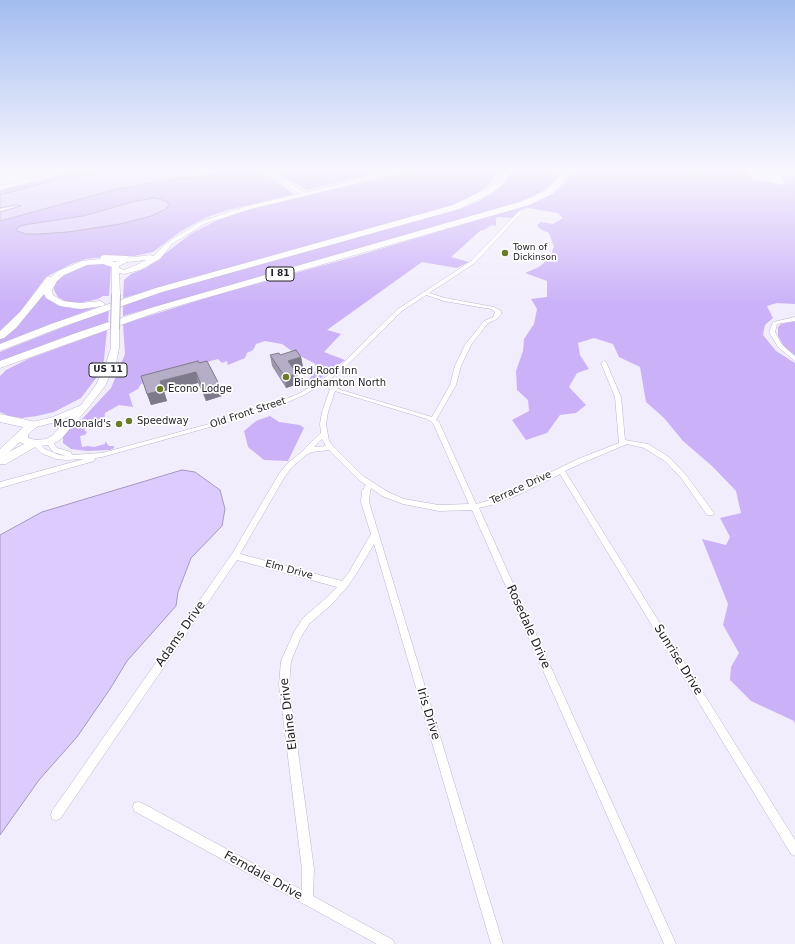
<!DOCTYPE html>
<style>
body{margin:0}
canvas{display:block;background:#f2edfd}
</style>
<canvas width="795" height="944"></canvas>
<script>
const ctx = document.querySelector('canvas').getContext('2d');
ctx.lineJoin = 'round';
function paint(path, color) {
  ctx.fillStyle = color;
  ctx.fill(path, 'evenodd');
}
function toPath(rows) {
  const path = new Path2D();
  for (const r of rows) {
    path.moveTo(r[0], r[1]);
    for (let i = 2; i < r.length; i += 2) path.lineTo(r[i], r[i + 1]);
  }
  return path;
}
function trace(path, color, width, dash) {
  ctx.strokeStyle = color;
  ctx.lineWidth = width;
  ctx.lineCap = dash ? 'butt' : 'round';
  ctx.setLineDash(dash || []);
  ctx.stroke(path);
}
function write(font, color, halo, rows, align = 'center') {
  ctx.font = font + ' "DejaVu Sans",sans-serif';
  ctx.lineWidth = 3.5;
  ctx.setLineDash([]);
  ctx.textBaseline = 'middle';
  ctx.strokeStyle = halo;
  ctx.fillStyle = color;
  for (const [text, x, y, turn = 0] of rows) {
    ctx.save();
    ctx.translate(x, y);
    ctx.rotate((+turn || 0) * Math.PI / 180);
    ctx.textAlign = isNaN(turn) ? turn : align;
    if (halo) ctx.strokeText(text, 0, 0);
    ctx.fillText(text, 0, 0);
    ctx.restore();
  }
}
paint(toPath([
 [76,171,109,171,61,179,0,195,0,189],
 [274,171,387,171,306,190],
 [412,171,498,171,491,182,483,189,473,196,447,207,123,298,124,280,131,274,146,268,192,233,218,220,246,210],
 [511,171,559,171,556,180,547,188,534,196,510,205,123,316,123,304,187,284,457,210,477,202,493,193,502,185],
 [573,171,685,171,700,174,702,171,755,171,748,173,751,178,783,185,786,182,777,173,795,176,795,304,777,303,767,306,773,318,765,325,763,335,776,351,795,363,795,724,794,721,751,701,730,680,731,667,739,653,723,625,728,604,702,539,726,545,730,537,720,518,741,513,736,491,712,466,683,441,664,418,646,402,640,367,619,357,613,344,594,338,578,343,580,355,589,369,577,373,569,387,586,405,576,413,560,415,547,433,526,440,512,420,529,411,528,400,517,390,516,371,523,351,524,339,534,324,537,309,531,299,547,297,547,281,525,273,539,267,549,258,554,247,549,233,540,229,537,225,541,222,553,224,563,218,558,213,528,208,520,210,512,218,497,217,496,220,496,226,491,225,484,230,480,231,451,257,469,262,457,268,422,262,327,330,341,334,324,352,345,360,314,383,308,380,318,369,314,363,296,354,282,344,265,341,256,344,253,350,247,353,245,358,228,365,227,361,222,363,218,359,183,369,185,372,141,384,138,389,129,394,133,407,119,405,105,413,104,421,100,419,84,430,87,432,85,435,80,436,82,447,88,446,94,447,105,444,105,441,109,446,114,446,114,448,110,450,87,451,71,449,63,443,63,438,66,431,83,418,111,388,125,354,123,324,216,295,357,256,537,202,554,193,565,182],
 [263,172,294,194,228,210,205,218,181,231,153,252,134,256,117,256,86,259,71,264,46,277,18,315,0,332,0,221,117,189,161,181,217,174],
 [87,264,107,264,111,267,109,296,103,296,98,299,74,304,67,302,58,297,55,292,53,286,58,278],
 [44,289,47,298,57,305,75,309,94,308,0,345,0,339],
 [109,309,108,322,0,362,0,352],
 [795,321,795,356,785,348,778,336,778,327,781,324],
 [107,330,103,369,81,398,54,412,37,416,22,418,9,416,0,412,0,376,6,370,28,359],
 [270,416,279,422,300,425,304,428,288,461,264,460,248,447,244,431,256,421]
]), '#cbb2f8');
const water = toPath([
 [109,171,272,171,217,174,161,181,117,189,0,221,0,212,21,206,16,205,0,208,0,195,61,179,109,171],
 [155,198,166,201,169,205,166,209,151,216,120,224,68,232,37,234,26,234,17,231,17,229,20,226,30,224,83,216,136,201,155,198],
 [182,470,195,472,220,490,225,509,222,526,191,558,178,592,176,606,127,661,110,689,77,737,39,780,0,835,0,535,42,512,182,470]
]);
paint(water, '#dccbfd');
trace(water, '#a598be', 1);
const minor = toPath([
 [4,171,10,171,39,178,37,179,4,171],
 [694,171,698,171,698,172,695,173,694,171],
 [520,210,523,211,475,263,429,293,445,298,494,307,501,311,501,314,497,319,488,323,471,345,461,366,456,385,436,420,439,422,476,504,490,500,512,491,578,459,619,443,615,397,601,363,604,361,606,362,621,397,625,440,648,444,669,457,686,475,714,513,713,515,707,515,682,479,665,461,644,448,627,444,582,463,565,471,795,840,795,856,791,854,560,474,518,495,495,504,479,508,676,944,664,944,472,510,439,511,403,504,382,496,371,488,370,491,369,502,503,944,491,944,374,544,355,576,347,587,331,605,309,624,301,637,291,661,289,685,314,869,313,896,393,940,395,944,377,944,134,811,133,807,134,803,138,802,142,803,302,890,302,869,279,685,281,661,294,632,303,618,325,599,337,587,237,560,60,819,56,820,52,819,51,815,52,811,232,554,279,474,287,464,304,450,305,448,321,433,320,424,322,412,330,389,322,384,304,395,283,404,235,420,102,457,95,458,94,461,0,488,0,482,84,459,66,460,56,459,41,453,34,446,33,444,34,442,38,442,45,449,59,455,66,456,53,452,46,442,47,440,51,440,57,448,71,452,72,455,102,453,231,418,279,402,300,393,323,379,339,367,398,309,471,261,520,210],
 [426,295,444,301,491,309,495,312,493,317,484,321,465,345,455,366,450,385,432,417,341,390,326,382,343,369,402,311,426,295],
 [335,391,427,419,433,423,469,504,439,505,404,499,388,492,363,476,333,446,329,441,326,424,328,412,335,391],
 [322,439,326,446,314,447,322,439],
 [329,450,359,480,366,485,362,491,361,502,371,534,349,572,342,581,240,554,284,478,291,468,306,455,312,452,329,450],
 [795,317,795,321,777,324,775,332,782,345,795,356,795,361,778,347,769,332,773,322,795,317]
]);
const tertiary = toPath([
 [67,171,74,171,0,190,0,186,67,171]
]);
const secondary = toPath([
 [265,171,271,171,307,194,302,195,265,171]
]);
const primary = toPath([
 [397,171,407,171,251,209,204,224,172,244,160,259,140,270,124,274,119,273,120,294,116,296,112,294,112,263,126,258,150,255,153,256,168,242,200,222,247,206,397,171],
 [146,260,134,266,124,270,119,268,119,266,127,262,146,260],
 [115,326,119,329,119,348,116,363,105,386,87,409,61,439,53,444,35,447,6,464,0,464,0,449,28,423,53,417,81,405,96,385,106,363,111,348,111,329,115,326],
 [70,416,53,435,46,439,36,440,28,438,28,435,36,427,60,421,70,416],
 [20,442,24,444,9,452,20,442]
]);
const motorway = toPath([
 [505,171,511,171,504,184,490,194,459,209,162,292,59,328,0,351,0,344,51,324,103,306,80,309,60,306,46,298,44,294,16,328,4,338,0,339,0,331,20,312,47,277,51,277,58,271,82,261,100,259,101,256,104,255,128,256,132,259,128,262,112,261,119,265,115,268,103,264,87,265,64,275,57,281,52,290,53,295,63,301,80,303,100,301,103,302,105,304,103,306,156,288,453,205,484,190,498,181,505,171],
 [566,171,572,171,566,179,552,194,529,205,160,311,0,368,0,361,76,333,154,307,523,201,546,190,566,171],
 [0,414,36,422,38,425,36,428,32,429,0,422,0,414]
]);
trace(minor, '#bcb4cd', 1);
trace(tertiary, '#bcb4cd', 1);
trace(secondary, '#bcb4cd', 1);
trace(primary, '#bcb4cd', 1);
trace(motorway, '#bcb4cd', 1);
paint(minor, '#fff');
paint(tertiary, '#fff');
paint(secondary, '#fff');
paint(primary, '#fff');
paint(motorway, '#fff');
const primaryBridge = toPath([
 [115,329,116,294]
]);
trace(primaryBridge, '#bcb4cd', 10, []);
trace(primaryBridge, '#fff', 8);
paint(toPath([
 [270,355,280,355,301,357,303,367,294,370,298,384,286,388,272,366],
 [199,363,220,386,222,396,206,401,198,383,164,391,167,401,151,405,147,394]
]), '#9d96ab');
paint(toPath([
 [301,357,303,367,289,371,288,361],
 [196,372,198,383,164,391,167,401,151,405,147,394,160,381],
 [297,374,298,384,286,388,285,377],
 [220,386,222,396,206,401,203,390]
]), '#7f7a8b');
const building = toPath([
 [296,350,301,357,288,361,297,374,285,377,270,355,279,353,280,355,296,350],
 [198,361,199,363,207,361,220,386,203,390,196,372,160,381,163,390,147,394,141,376,198,361]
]);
paint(building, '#b6aec7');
trace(building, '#7f7a8b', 1);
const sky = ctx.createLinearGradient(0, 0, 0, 303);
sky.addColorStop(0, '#a3bdf0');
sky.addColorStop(0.56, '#f9f7fe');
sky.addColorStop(1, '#f9f7fe00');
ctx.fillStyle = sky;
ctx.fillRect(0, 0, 795, 303);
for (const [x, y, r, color] of [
 [505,253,4,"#6b7c2b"],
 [286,377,4,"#6b7c2b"],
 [160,389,4,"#6b7c2b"],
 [129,421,4,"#6b7c2b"],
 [119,424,4,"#6b7c2b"]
]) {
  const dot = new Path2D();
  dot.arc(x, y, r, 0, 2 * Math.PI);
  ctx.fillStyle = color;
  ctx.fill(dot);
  trace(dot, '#fff', 1.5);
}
write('9px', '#25222b', '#fff', [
 ["Town of",513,248],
 ["Dickinson",513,258]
], 'left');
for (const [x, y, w] of [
 [280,274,28],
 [108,370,38]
]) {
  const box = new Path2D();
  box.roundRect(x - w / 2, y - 7, w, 14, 3);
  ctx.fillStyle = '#fff';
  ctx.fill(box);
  trace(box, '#25222b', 1);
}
write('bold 9px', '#25222b', null, [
 ["I 81",280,274],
 ["US 11",108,370]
]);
write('10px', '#25222b', '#fff', [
 ["Red Roof Inn",294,371],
 ["Binghamton North",294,383],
 ["Econo Lodge",168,389],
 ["Speedway",137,421],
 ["McDonald's",111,424,"right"]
], 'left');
write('10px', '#25222b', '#fff', [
 ["Old Front Street",248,413,-18],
 ["Terrace Drive",521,488,-25],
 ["Elm Drive",289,570,15]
]);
write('12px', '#25222b', '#fff', [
 ["Rosedale Drive",528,627,66],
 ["Adams Drive",181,634,-55],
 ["Sunrise Drive",678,660,58],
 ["Elaine Drive",289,714,-97],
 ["Iris Drive",428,714,73],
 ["Ferndale Drive",263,876,29]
]);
</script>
